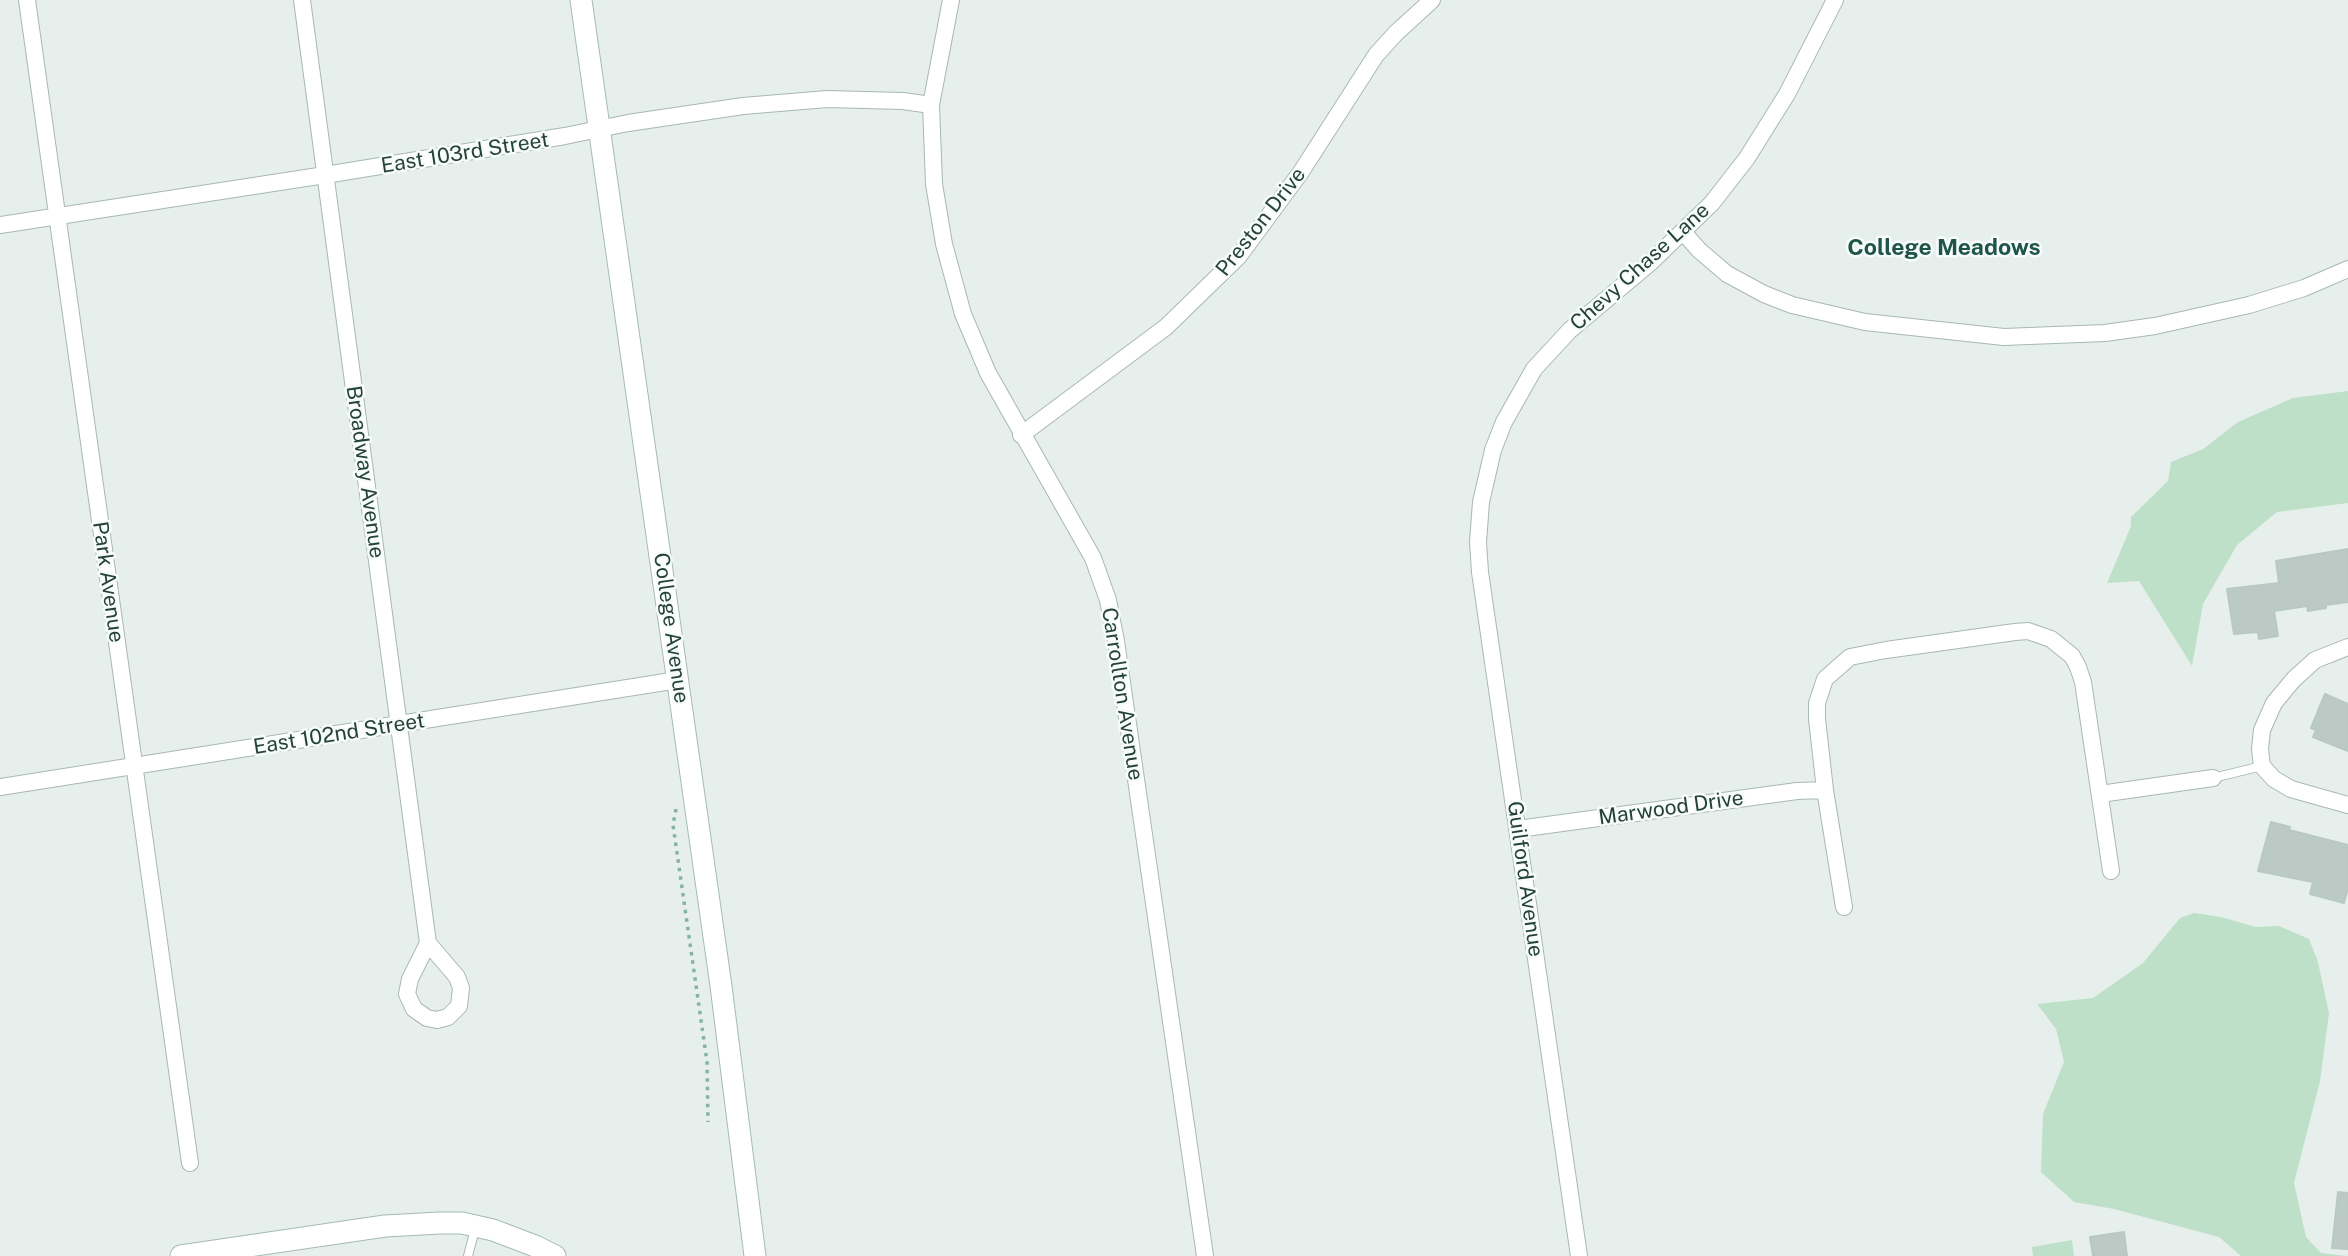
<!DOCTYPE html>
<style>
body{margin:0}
canvas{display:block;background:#e6efeb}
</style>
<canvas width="2348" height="1256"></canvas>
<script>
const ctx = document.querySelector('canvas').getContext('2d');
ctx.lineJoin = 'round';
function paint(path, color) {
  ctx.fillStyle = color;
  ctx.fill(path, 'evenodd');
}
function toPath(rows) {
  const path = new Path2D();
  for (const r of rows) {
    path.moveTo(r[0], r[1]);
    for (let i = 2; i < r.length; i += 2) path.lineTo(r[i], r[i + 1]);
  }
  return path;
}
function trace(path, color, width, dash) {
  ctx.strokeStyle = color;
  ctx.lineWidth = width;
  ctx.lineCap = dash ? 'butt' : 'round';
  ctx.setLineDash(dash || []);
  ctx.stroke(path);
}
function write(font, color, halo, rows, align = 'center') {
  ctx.font = font + ' "Public Sans",sans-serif';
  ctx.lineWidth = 5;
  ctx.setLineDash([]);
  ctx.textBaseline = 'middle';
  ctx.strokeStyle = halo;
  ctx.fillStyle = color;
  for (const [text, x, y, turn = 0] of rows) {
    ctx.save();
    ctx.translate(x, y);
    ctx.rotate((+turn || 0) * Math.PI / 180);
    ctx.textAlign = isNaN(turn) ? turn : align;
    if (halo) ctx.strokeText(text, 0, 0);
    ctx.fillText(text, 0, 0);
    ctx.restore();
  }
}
paint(toPath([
 [2348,391,2348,503,2277,512,2237,545,2203,604,2192,666,2139,581,2107,583,2131,526,2131,517,2168,481,2171,462,2203,449,2238,422,2293,398],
 [2194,913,2221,917,2256,927,2279,926,2309,939,2318,962,2329,1013,2320,1081,2294,1183,2306,1237,2321,1253,2348,1256,2241,1256,2219,1237,2114,1209,2074,1202,2041,1172,2043,1114,2064,1062,2056,1029,2037,1004,2093,998,2143,963,2180,918],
 [2072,1240,2074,1256,2033,1256,2032,1247]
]), '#bfe0c8');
const building = toPath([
 [2348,549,2348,602,2326,605,2326,608,2308,611,2307,606,2274,611,2278,636,2259,639,2258,632,2234,634,2227,589,2279,583,2276,561,2348,549],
 [2325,694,2348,704,2348,751,2313,737,2316,730,2311,728,2325,694],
 [2271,822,2290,827,2289,830,2348,845,2348,887,2344,903,2310,894,2313,882,2258,871,2271,822],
 [2338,1192,2348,1193,2348,1249,2332,1248,2338,1192],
 [2124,1232,2127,1256,2093,1256,2090,1237,2124,1232]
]);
paint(building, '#bbcac4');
trace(building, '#b8c9c2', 2);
const service = toPath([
 [2213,778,2262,766],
 [468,1256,475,1229]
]);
const minor = toPath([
 [27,0,190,1163],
 [302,0,428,943],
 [951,0,931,105,934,184,944,244,963,314,988,373,1093,558,1108,600,1116,641,1205,1256],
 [0,225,325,175,565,136,628,123,743,106,827,99,903,101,931,105],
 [1683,232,1699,250,1727,274,1764,294,1792,305,1865,322,2004,337,2105,333,2155,326,2249,305,2304,288,2348,269],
 [1021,435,1166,327,1239,256,1301,172,1376,55,1396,33,1432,0],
 [2348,647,2315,660,2294,679,2274,703,2262,730,2260,749,2262,766,2274,779,2291,789,2348,805],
 [0,787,678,680],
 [2100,794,2213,778],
 [1518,829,1797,791,1825,790],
 [1844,907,1825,790,1817,719,1817,703,1825,679,1850,657,1886,650,2015,632,2028,631,2051,639,2072,656,2078,667,2083,682,2111,871],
 [428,943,457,977,461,988,459,1006,448,1017,437,1020,427,1018,414,1009,407,994,410,979,428,943],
 [1579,1256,1480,572,1478,542,1481,502,1493,450,1504,422,1534,369,1570,330,1651,262,1712,203,1747,158,1787,94,1835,0]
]);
const secondary = toPath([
 [581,0,721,986,755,1256],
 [181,1256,385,1226,440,1223,462,1223,493,1230,535,1246,555,1256]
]);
trace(service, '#a8b8b2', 10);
trace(minor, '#a8b8b2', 18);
trace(secondary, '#a4bbb3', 23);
trace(toPath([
 [676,809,673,825,707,1062,708,1122]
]), '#86b3a5', 3.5, [3.5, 5]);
trace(service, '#fff', 8);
trace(minor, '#fff', 16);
trace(secondary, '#fff', 21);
write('21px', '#24423a', '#f7fbf9', [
 ["East 103rd Street",465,153,-9],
 ["Preston Drive",1261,222,-52],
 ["Chevy Chase Lane",1640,267,-42],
 ["Broadway Avenue",365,472,82],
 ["Park Avenue",108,582,82],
 ["College Avenue",671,628,82],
 ["Carrollton Avenue",1122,694,81],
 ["East 102nd Street",339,734,-9],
 ["Marwood Drive",1671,808,-8],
 ["Guilford Avenue",1525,879,82]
]);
write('bold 23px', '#1f5548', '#f7fbf9', [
 ["College Meadows",1944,248]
]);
</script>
